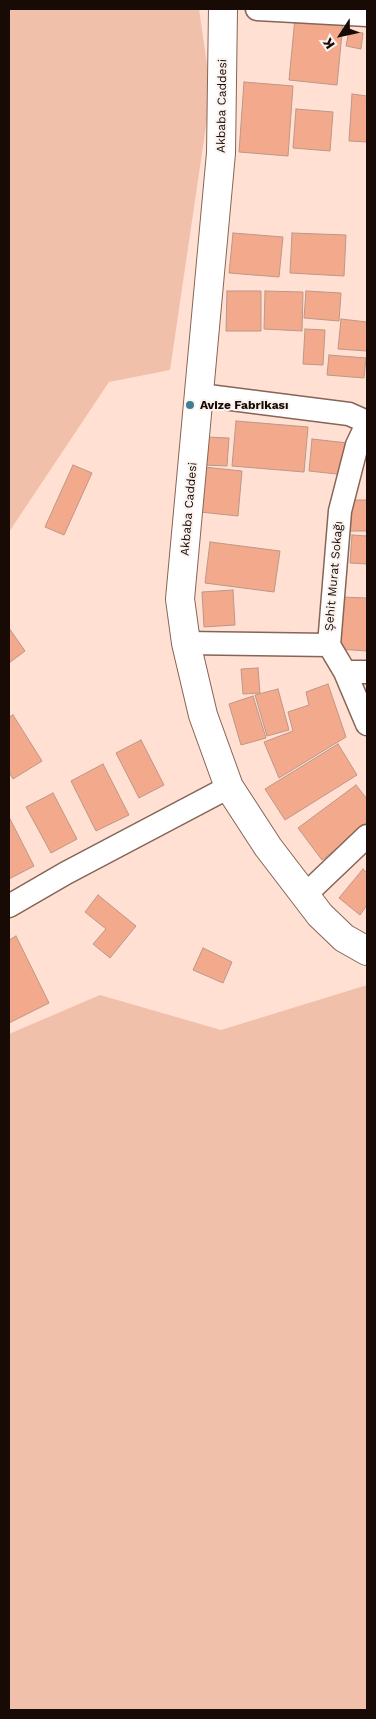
<!DOCTYPE html>
<meta charset="utf-8">
<style>
body{margin:0}
#map{position:relative;width:376px;height:1719px;overflow:hidden;background:#ffe0d3;font-family:"Work Sans",sans-serif}
canvas{display:block}
.frame{position:absolute;inset:0;border:10px solid #180b06;pointer-events:none}
.north{position:absolute;left:316px;top:10px;width:50px;height:50px;-webkit-text-stroke:4px #fbf3ef;paint-order:stroke;rotate:235deg;font-size:14px;font-weight:700;line-height:20px;text-align:center;color:#180b06}
.north::after{content:'';display:block;margin:auto;width:18px;height:22px;background:#180b06;clip-path:polygon(50% 0,100% 100%,50% 72%,0 100%)}
</style>
<div id="map">
<canvas width="376" height="1719"></canvas>
<div class="frame"></div>
<div class="north">K</div>
</div>
<script>
const ctx = document.querySelector('canvas').getContext('2d');
ctx.lineJoin = 'round';
function paint(path, color) {
  ctx.fillStyle = color;
  ctx.fill(path, 'evenodd');
}
function toPath(rows) {
  const path = new Path2D();
  for (const r of rows) {
    path.moveTo(r[0], r[1]);
    for (let i = 2; i < r.length; i += 2) path.lineTo(r[i], r[i + 1]);
  }
  return path;
}
function trace(path, color, width, dash) {
  ctx.strokeStyle = color;
  ctx.lineWidth = width;
  ctx.lineCap = dash ? 'butt' : 'round';
  ctx.setLineDash(dash || []);
  ctx.stroke(path);
}
function write(font, color, halo, rows, align = 'center') {
  ctx.font = font + ' "Work Sans",sans-serif';
  ctx.lineWidth = 4;
  ctx.setLineDash([]);
  ctx.textBaseline = 'middle';
  ctx.strokeStyle = halo;
  ctx.fillStyle = color;
  for (const [text, x, y, turn = 0] of rows) {
    ctx.save();
    ctx.translate(x, y);
    ctx.rotate((+turn || 0) * Math.PI / 180);
    ctx.textAlign = isNaN(turn) ? turn : align;
    if (halo) ctx.strokeText(text, 0, 0);
    ctx.fillText(text, 0, 0);
    ctx.restore();
  }
}
paint(toPath([
 [9,9,199,9,211,92,170,370,109,382,9,532],
 [367,985,367,1710,9,1710,9,1034,100,995,221,1030]
]), '#f0c0ab');
const building = toPath([
 [295,18,343,23,337,85,289,80,295,18],
 [349,31,363,33,361,49,346,46,349,31],
 [244,82,293,86,288,156,239,152,244,82],
 [352,94,367,96,367,142,349,141,352,94],
 [296,109,333,112,330,151,293,148,296,109],
 [233,233,283,237,279,277,229,273,233,233],
 [292,233,346,235,344,276,290,273,292,233],
 [227,291,261,291,261,331,226,331,227,291],
 [265,291,303,292,302,331,264,329,265,291],
 [306,291,341,293,339,321,304,318,306,291],
 [341,319,367,322,367,351,338,349,341,319],
 [305,329,325,330,323,365,303,364,305,329],
 [329,355,366,358,364,378,327,375,329,355],
 [236,421,308,427,304,472,232,466,236,421],
 [206,437,229,438,227,466,203,465,206,437],
 [312,439,348,443,346,475,309,471,312,439],
 [73,465,92,473,64,535,45,527,73,465],
 [204,467,242,471,238,516,200,512,204,467],
 [348,500,367,500,367,531,348,531,348,500],
 [352,535,367,536,367,564,350,563,352,535],
 [210,542,280,551,274,592,205,583,210,542],
 [233,590,235,625,204,627,202,592,233,590],
 [341,597,367,598,367,651,338,649,341,597],
 [9,628,25,651,9,663,9,628],
 [258,668,260,693,243,694,241,669,258,668],
 [328,684,346,737,279,778,264,742,293,731,288,712,309,705,306,692,328,684],
 [278,689,289,730,267,736,255,695,278,689],
 [253,696,266,738,241,745,229,704,253,696],
 [13,715,42,761,13,779,9,772,9,717,13,715],
 [141,740,164,785,139,798,116,753,141,740],
 [338,744,357,775,285,820,265,789,338,744],
 [103,764,129,815,96,831,71,781,103,764],
 [356,785,367,799,367,826,322,860,298,828,356,785],
 [53,793,77,839,51,853,26,807,53,793],
 [9,817,34,866,9,879,9,817],
 [363,869,367,873,367,905,360,915,339,898,363,869],
 [98,895,136,926,110,958,93,944,106,929,85,912,98,895],
 [16,936,49,1003,9,1023,9,940,16,936],
 [203,948,232,962,223,983,193,970,203,948]
]);
paint(building, '#f3a98b');
trace(building, '#bc9788', 1);
const street = toPath([
 [257,9,367,15],
 [200,395,349,414,367,422],
 [367,424,357,445,340,511,329,645,345,672,367,724],
 [186,643,329,645],
 [345,672,367,672],
 [304,896,367,836],
 [9,906,66,873,229,787]
]);
const secondary = toPath([
 [223,9,221,153,180,599,186,643,203,715,229,787,268,847,320,915,344,938,367,951]
]);
trace(street, '#866456', 25);
trace(secondary, '#866456', 30);
trace(street, '#fff', 22);
trace(secondary, '#fff', 28);
for (const [x, y, r, color] of [
 [190,405,5,"#417e94"]
]) {
  const dot = new Path2D();
  dot.arc(x, y, r, 0, 2 * Math.PI);
  ctx.fillStyle = color;
  ctx.fill(dot);
  trace(dot, '#fbf3ef', 2);
}
write('12px', '#180b06', '#fbf3ef', [
 ["Akbaba Caddesi",222,106,-89],
 ["Akbaba Caddesi",189,509,-85],
 ["Şehit Murat Sokağı",334,576,-85]
]);
write('bold 12px', '#180b06', '#fbf3ef', [
 ["Avize Fabrikası",200,405]
], 'left');
</script>
